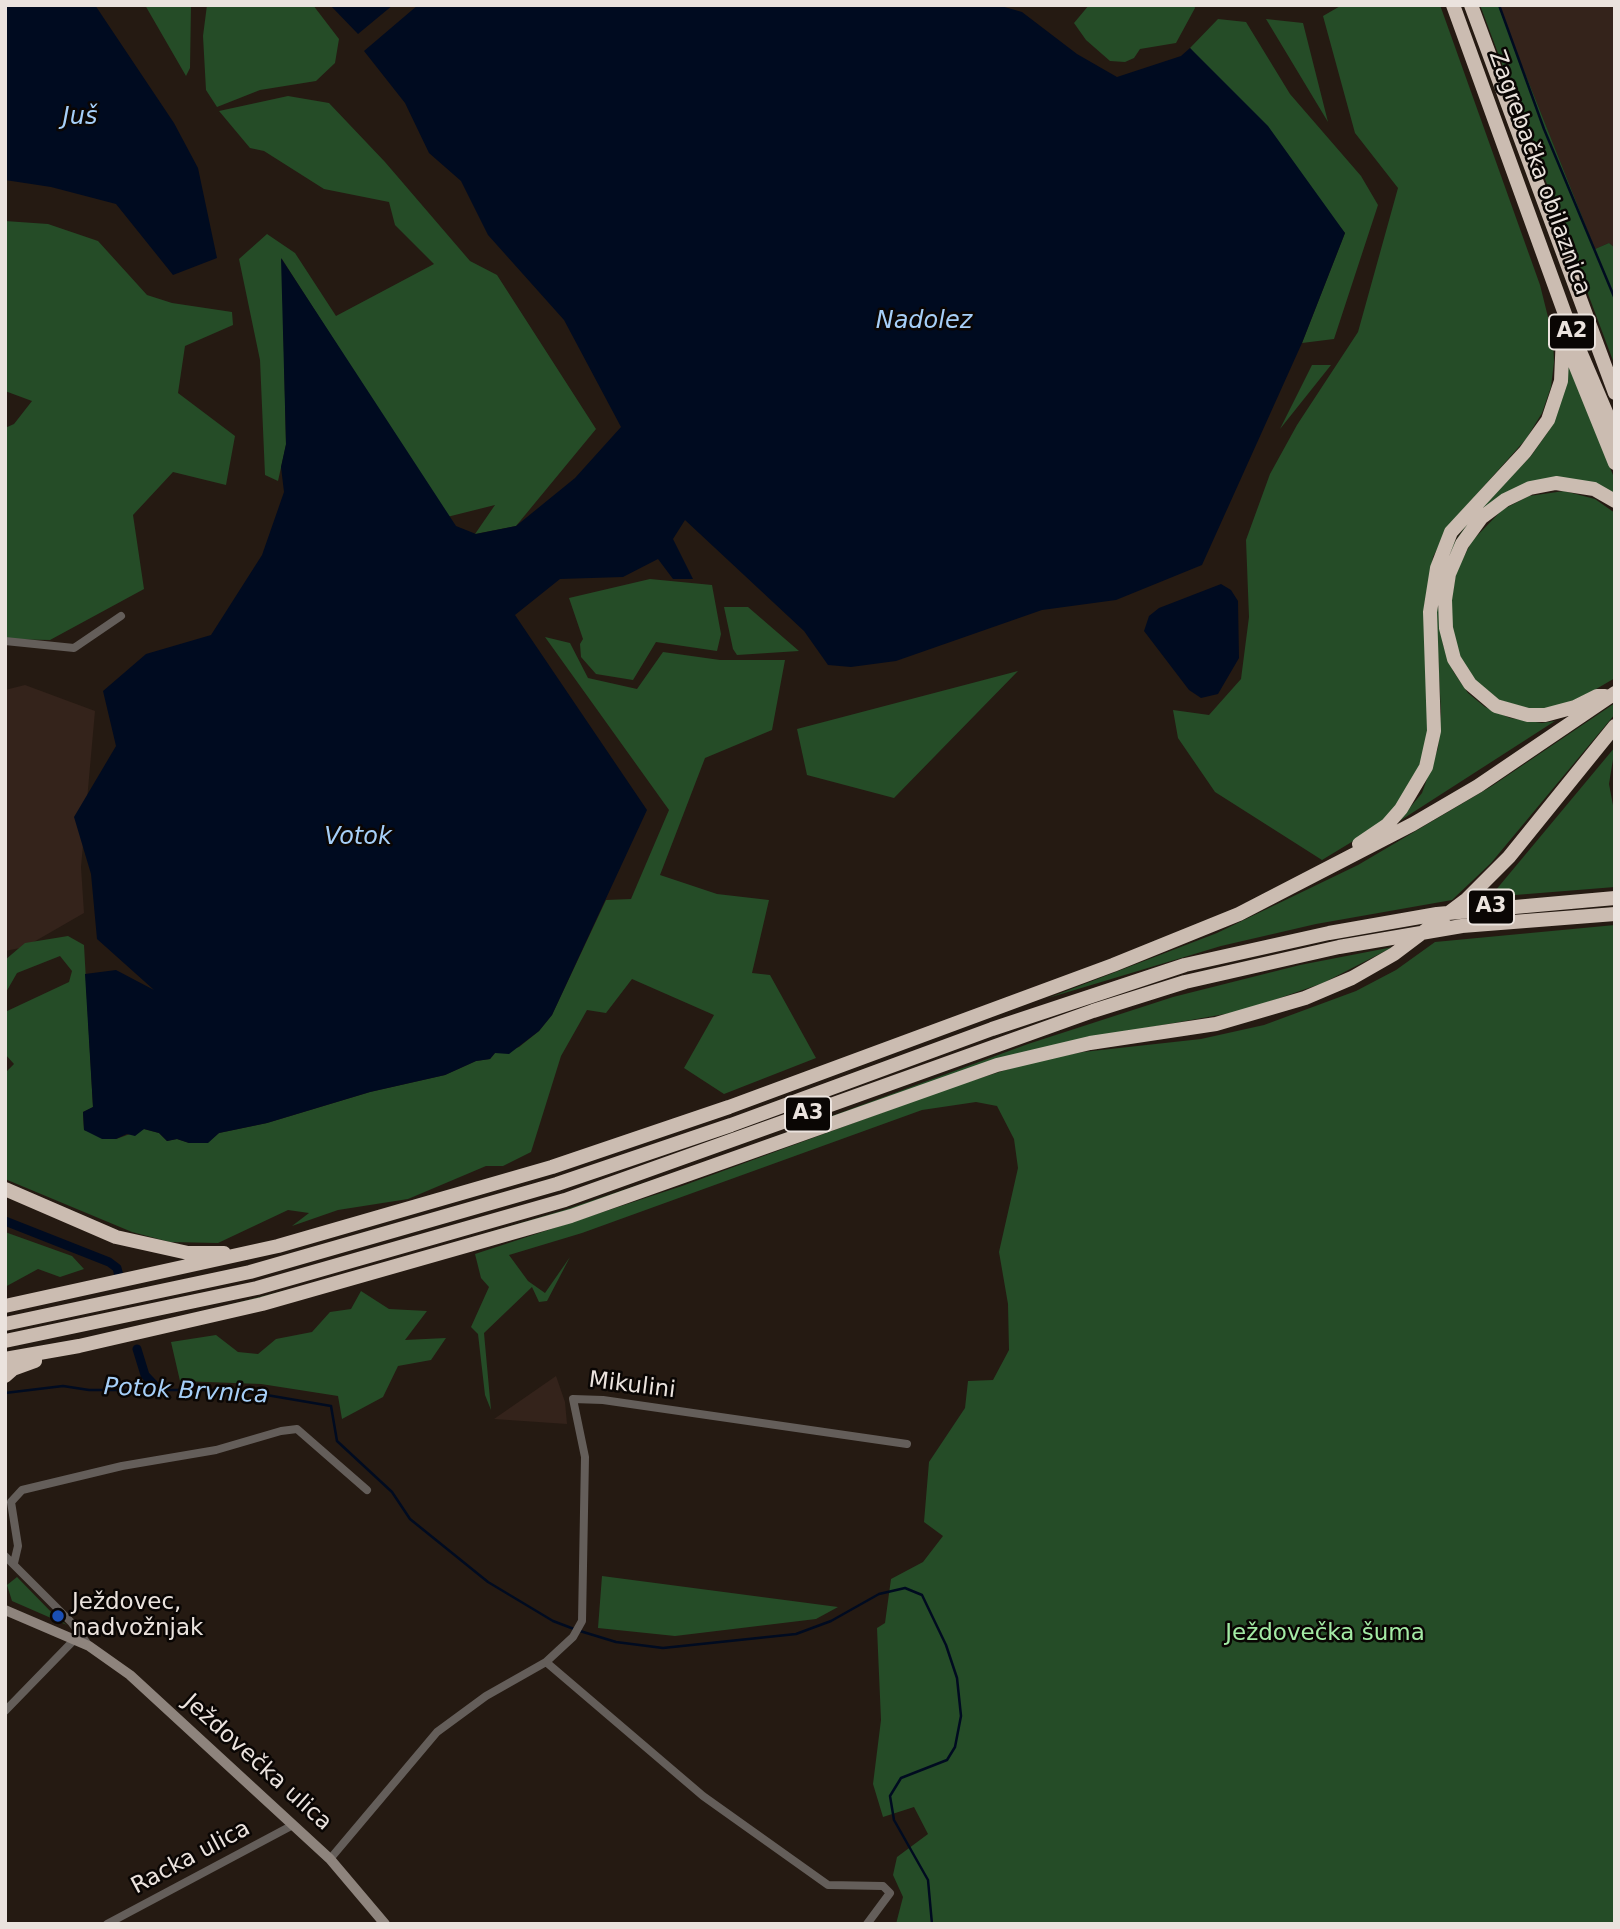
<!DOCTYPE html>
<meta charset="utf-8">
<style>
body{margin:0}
#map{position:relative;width:1620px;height:1929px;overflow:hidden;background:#251a12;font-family:"DejaVu Sans",sans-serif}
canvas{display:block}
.frame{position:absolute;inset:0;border:7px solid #ebe3de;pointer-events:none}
</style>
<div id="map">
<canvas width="1620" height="1929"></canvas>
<div class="frame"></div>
</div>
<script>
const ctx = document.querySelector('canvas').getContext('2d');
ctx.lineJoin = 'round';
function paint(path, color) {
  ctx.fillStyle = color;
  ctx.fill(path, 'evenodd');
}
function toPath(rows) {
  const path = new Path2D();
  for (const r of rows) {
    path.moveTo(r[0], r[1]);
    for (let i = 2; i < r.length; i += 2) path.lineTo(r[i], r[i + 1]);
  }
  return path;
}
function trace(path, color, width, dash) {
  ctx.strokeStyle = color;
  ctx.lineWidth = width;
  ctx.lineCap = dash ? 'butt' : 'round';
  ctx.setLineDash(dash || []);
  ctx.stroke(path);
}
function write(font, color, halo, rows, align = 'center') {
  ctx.font = font + ' "DejaVu Sans",sans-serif';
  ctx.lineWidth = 5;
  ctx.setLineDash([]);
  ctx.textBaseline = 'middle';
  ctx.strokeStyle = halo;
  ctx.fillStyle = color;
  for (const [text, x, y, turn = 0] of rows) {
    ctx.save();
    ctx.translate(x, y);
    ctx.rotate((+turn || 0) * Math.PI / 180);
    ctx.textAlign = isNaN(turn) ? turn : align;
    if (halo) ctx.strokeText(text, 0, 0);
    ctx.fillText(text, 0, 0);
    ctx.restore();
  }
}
paint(toPath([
 [1498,5,1615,5,1615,248,1609,243,1595,249],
 [25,685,95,711,81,867,84,913,25,947,5,951,5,690],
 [556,1376,565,1402,567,1424,494,1419]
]), '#34231b');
paint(toPath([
 [145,5,191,5,190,68,186,76],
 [207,5,313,5,339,39,335,63,316,81,260,90,217,107,206,90,203,36],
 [1089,5,1194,5,1195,8,1176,43,1140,49,1134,58,1125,62,1110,61,1086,40,1074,23],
 [1342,5,1440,5,1540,285,1553,337,1554,362,1551,387,1542,413,1526,439,1450,524,1433,557,1424,608,1429,712,1427,740,1420,767,1392,812,1373,829,1322,860,1215,792,1178,738,1173,710,1209,715,1241,679,1249,617,1246,540,1270,474,1297,425,1358,332,1398,188,1355,133,1323,16],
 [1480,5,1498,5,1595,249,1609,243,1615,248,1615,366],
 [1218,19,1246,22,1290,94,1361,176,1378,205,1334,339,1302,343,1345,233,1190,48],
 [1266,19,1303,23,1328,122],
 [288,96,329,103,385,162,470,261,497,275,596,429,516,526,475,534,495,505,447,517,282,259,286,445,278,481,265,475,260,360,239,259,267,234,295,253,336,316,434,264,395,225,389,202,324,189,264,151,250,148,219,111],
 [5,221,48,224,98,241,147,295,172,303,232,312,233,325,185,346,178,393,235,436,226,485,173,472,133,515,144,589,50,640,5,639,5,428,14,424,32,401,5,391],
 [1566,359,1615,480,1615,496,1549,478,1460,537,1449,556,1452,546,1471,518,1531,456,1548,432,1558,411],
 [1312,365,1331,365,1280,429],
 [1564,491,1595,499,1615,513,1615,678,1579,699,1547,709,1530,709,1499,700,1470,676,1462,664,1454,641,1450,611,1456,572,1472,541,1502,510,1529,496],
 [650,579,712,585,721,634,717,651,656,642,633,680,596,674,581,657,580,644,583,639,569,598],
 [1438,603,1443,645,1453,671,1468,693,1485,707,1510,718,1542,723,1555,721,1398,822,1422,793,1438,748,1441,712,1436,617],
 [724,607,748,607,799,651,737,655,733,649],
 [545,637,570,643,588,678,637,689,663,652,720,660,785,660,772,730,705,758,660,875,717,894,769,900,752,973,770,975,816,1058,724,1094,684,1068,714,1015,632,979,606,1013,587,1010,561,1056,531,1152,503,1166,486,1166,408,1199,338,1210,292,1226,309,1213,288,1210,218,1243,170,1242,132,1232,5,1179,5,1073,14,1064,5,1054,5,1012,69,982,72,971,60,956,17,973,5,994,5,960,25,943,68,936,84,945,93,1107,83,1112,84,1130,116,1139,144,1129,159,1133,167,1141,177,1139,189,1143,207,1143,219,1133,267,1123,370,1092,445,1075,476,1061,490,1059,495,1053,519,1047,539,1031,552,1015,606,900,631,899,669,810],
 [1018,671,894,798,807,775,797,729],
 [1615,703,1615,714,1491,863,1452,900,1316,924,1221,946,1048,998,1217,933,1358,865,1492,786],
 [1615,747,1609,784,1615,816,1615,887,1490,897],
 [1615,925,1615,1924,896,1924,903,1897,893,1875,897,1857,928,1834,914,1807,883,1817,873,1784,881,1720,877,1628,885,1623,891,1579,923,1562,943,1536,924,1522,929,1462,965,1408,968,1381,993,1380,1009,1350,1008,1304,999,1252,1018,1168,1014,1139,997,1106,976,1102,922,1110,582,1233,509,1255,528,1281,545,1293,570,1257,547,1301,539,1302,532,1287,484,1333,491,1410,485,1395,478,1334,471,1327,489,1287,481,1278,475,1254,682,1186,949,1088,1031,1062,1083,1052,1201,1039,1264,1025,1356,991,1396,970,1435,942],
 [1393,947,1323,983,1242,1011,1066,1042,571,1211,301,1288,212,1309,350,1274,564,1210,709,1161,1028,1044,1173,997,1300,965],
 [5,1232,72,1256,84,1269,60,1277,38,1269,5,1287],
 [361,1291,389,1309,427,1311,405,1340,446,1338,431,1360,398,1366,383,1397,342,1419,338,1396,261,1384,180,1381,171,1342,216,1335,238,1352,258,1354,276,1339,312,1332,330,1312,351,1309],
 [602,1576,838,1607,816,1619,675,1636,598,1628],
 [17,1577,57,1618,67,1625,12,1601,7,1585]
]), '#254c27');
paint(toPath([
 [5,5,95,5,174,123,198,168,217,258,173,275,116,204,51,187,5,180],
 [330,5,393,5,358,34],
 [418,5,1001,6,1022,12,1077,54,1117,77,1181,56,1190,48,1268,126,1345,233,1302,343,1202,565,1116,600,1042,610,896,661,851,667,828,665,804,631,685,520,673,539,693,579,673,579,658,559,623,577,560,579,515,615,647,810,552,1015,539,1031,509,1054,495,1053,490,1059,476,1061,445,1075,370,1092,267,1123,219,1133,208,1143,189,1143,177,1139,167,1141,159,1133,144,1129,135,1136,127,1134,116,1139,102,1139,84,1130,83,1112,93,1107,85,974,116,970,154,990,97,939,91,874,74,817,116,746,103,691,146,654,211,635,262,555,284,492,281,467,286,444,281,258,456,526,476,534,516,526,575,478,621,427,564,320,488,235,461,181,429,153,405,103,364,51],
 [1221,584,1231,590,1238,601,1239,658,1218,694,1201,698,1189,690,1144,631,1149,616,1159,608]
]), '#000b20');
trace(toPath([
 [1499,5,1544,129,1615,299],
 [5,1393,63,1386,89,1390,237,1390,331,1406,337,1441,392,1492,410,1519,488,1582,553,1621,574,1629],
 [580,1631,616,1642,663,1648,796,1634,831,1621,879,1594,905,1588,922,1595,946,1645,957,1678,961,1716,955,1747,947,1760,901,1778,890,1796,894,1820,928,1880,932,1924]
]), '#000b20', 2.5);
trace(toPath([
 [5,1221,109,1262,117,1268,119,1276],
 [137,1349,145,1375,160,1391]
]), '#000b20', 9);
trace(toPath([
 [5,641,74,648,121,616],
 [5,1556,72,1623,89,1646],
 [14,1563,18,1546,11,1502,22,1490,122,1466,216,1450,281,1431,297,1429,367,1490],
 [546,1662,703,1796,828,1885,883,1886,890,1893,867,1924],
 [5,1711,75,1639],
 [330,1859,437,1732,486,1696,546,1662,573,1637,582,1621,585,1457,573,1399,603,1400,907,1444],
 [107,1924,293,1825]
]), '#645e5a', 8);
trace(toPath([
 [5,1610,89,1646,130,1675,330,1859,385,1924]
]), '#8e847d', 10);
trace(toPath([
 [1453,5,1570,328,1615,433],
 [1471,5,1615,393],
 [1566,342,1615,463],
 [1605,696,1597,696,1575,707,1545,715,1528,715,1496,706,1470,684,1454,659,1446,628,1445,600,1449,574,1462,544,1481,518,1505,500,1530,488,1556,483,1594,489,1615,501],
 [1359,844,1387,825,1401,809,1426,767,1434,731,1430,612,1437,568,1451,532,1525,452,1548,420,1561,381,1563,335],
 [5,1189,116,1237,188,1253,224,1253],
 [5,1306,278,1246,552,1167,729,1107,1113,965,1239,914,1413,824,1478,786,1615,693],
 [5,1324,250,1272,557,1184,731,1125,992,1029,1185,965,1329,933,1437,914,1615,898],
 [5,1341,257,1288,565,1200,1093,1011,1185,982,1339,947,1462,926,1615,914],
 [5,1359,79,1346,262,1304,571,1216,997,1065,1090,1043,1216,1024,1305,998,1352,978,1394,954,1467,899,1509,857,1615,726],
 [5,1376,13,1369,35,1361]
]), '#cbbcb1', 14);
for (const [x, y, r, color] of [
 [58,1616,7,"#1a4fb4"]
]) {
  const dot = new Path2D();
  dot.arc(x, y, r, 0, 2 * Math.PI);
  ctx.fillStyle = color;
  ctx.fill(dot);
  trace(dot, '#0a0604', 2.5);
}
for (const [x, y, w] of [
 [1572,332,46],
 [1491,907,46],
 [808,1114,46]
]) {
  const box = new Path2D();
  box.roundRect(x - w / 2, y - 17.5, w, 35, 5);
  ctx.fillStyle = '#0a0604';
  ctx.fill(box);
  trace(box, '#ebe3de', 2);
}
write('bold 21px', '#ebe3de', null, [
 ["A2",1572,332],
 ["A3",1491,907],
 ["A3",808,1114]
]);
write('23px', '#ebe3de', '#0a0604', [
 ["Zagrebačka obilaznica",1539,173,70],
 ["Mikulini",632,1386,7],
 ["Ježdovečka ulica",257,1763,42],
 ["Racka ulica",191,1858,-28]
]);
write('23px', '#ebe3de', '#0a0604', [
 ["Ježdovec,",72,1603],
 ["nadvožnjak",72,1629]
], 'left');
write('23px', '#a4eba5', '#0a0604', [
 ["Ježdovečka šuma",1325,1634]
]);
write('italic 24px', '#a6cff8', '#0a0604', [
 ["Juš",80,118],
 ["Nadolez",924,322],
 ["Votok",358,838],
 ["Potok Brvnica",186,1392,3]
]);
</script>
